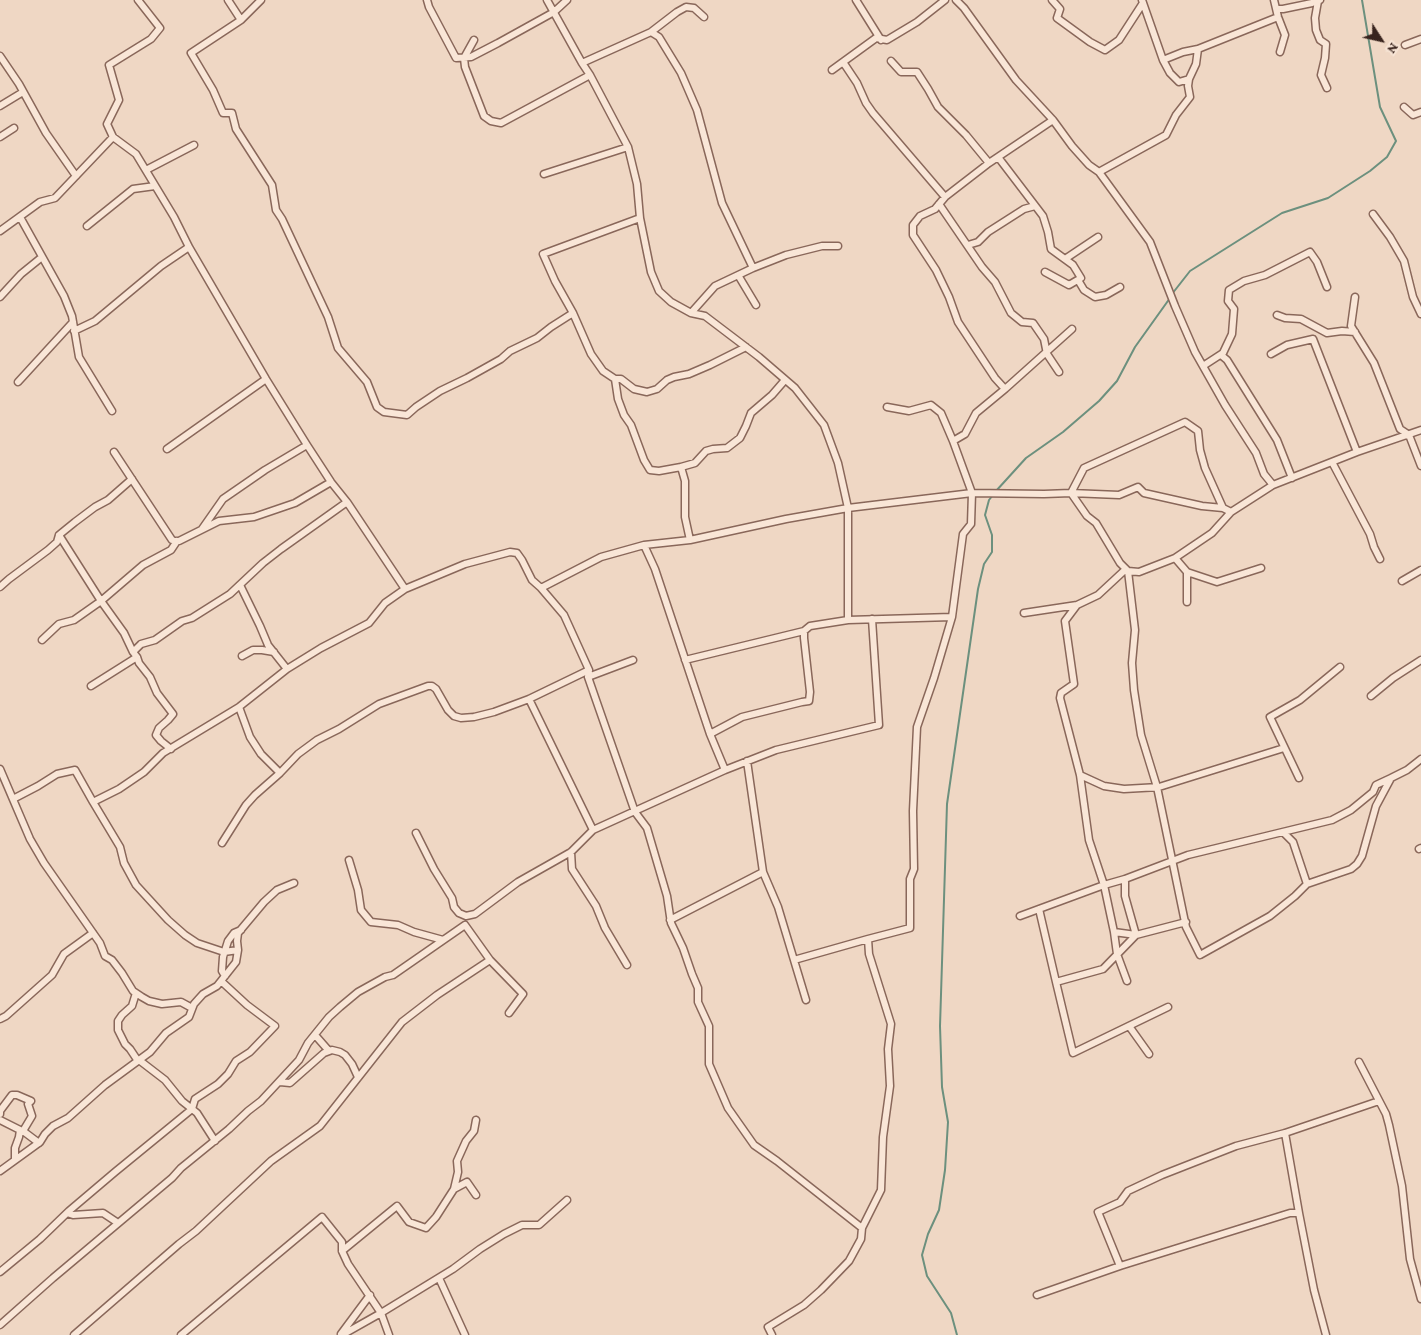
<!DOCTYPE html>
<style>
body{margin:0}
#map{position:relative;width:1421px;height:1335px;overflow:hidden;background:#efd7c4;font-family:"Crimson Pro",serif}
canvas{display:block}
.north{position:absolute;left:1356px;top:15px;width:50px;height:50px;-webkit-text-stroke:4px #f6e3d4;paint-order:stroke;rotate:125deg;font-size:14px;font-weight:700;line-height:20px;text-align:center;color:#39241e}
.north::after{content:'';display:block;margin:auto;width:18px;height:22px;background:#39241e;clip-path:polygon(50% 0,100% 100%,50% 72%,0 100%)}
</style>
<div id="map">
<canvas width="1421" height="1335"></canvas>
<div class="north">N</div>
</div>
<script>
const ctx = document.querySelector('canvas').getContext('2d');
ctx.lineJoin = 'round';
function toPath(rows) {
  const path = new Path2D();
  for (const r of rows) {
    path.moveTo(r[0], r[1]);
    for (let i = 2; i < r.length; i += 2) path.lineTo(r[i], r[i + 1]);
  }
  return path;
}
function trace(path, color, width, dash) {
  ctx.strokeStyle = color;
  ctx.lineWidth = width;
  ctx.lineCap = dash ? 'butt' : 'round';
  ctx.setLineDash(dash || []);
  ctx.stroke(path);
}
trace(toPath([
 [1172,294,1190,271,1282,213,1328,198,1370,171,1387,157,1396,141,1380,107,1362,0],
 [996,491,1026,458,1063,432,1099,401,1117,381,1135,347,1170,298],
 [957,1335,951,1313,927,1276,922,1255,928,1234,939,1210,945,1170,948,1122,942,1087,940,1026,947,804,978,589,984,564,992,552,992,535,985,515,989,500,993,495]
]), '#6c907e', 2);
const minor = toPath([
 [228,0,241,20],
 [261,0,241,20,191,53,213,90,223,113,232,113,236,129,272,185,276,210,282,219,328,317,338,348,367,382,377,407,384,412,407,415,416,407,440,391,467,378,501,359,510,351,537,338,551,327,573,313,555,281,543,254,640,218],
 [427,0,429,7,456,58,471,57,498,43,554,12,567,0],
 [547,0,582,63,590,75,628,147,637,184,640,218,651,272,659,291,671,302,691,313,705,316,759,357,795,388,824,425,838,463,848,508,848,620],
 [856,0,881,40],
 [956,0,964,8,1016,80,1053,120,1072,146,1089,165,1099,172,1150,242,1175,306,1195,352,1225,405,1256,453,1264,474,1273,485],
 [1052,0,1060,9,1057,18,1090,42,1105,50,1119,40,1143,3],
 [1274,0,1278,17,1285,35,1280,52],
 [1318,1,1315,18,1316,30,1320,40,1326,44,1325,58,1321,75,1327,88],
 [1277,9,1283,9,1312,3,1320,0],
 [651,32,677,12,686,7,694,8,704,17],
 [474,40,464,58,465,67,484,116,491,121,501,123,590,75],
 [1405,45,1421,39],
 [0,56,19,84,46,133,76,176],
 [1163,60,1183,52,1198,49,1278,17],
 [891,61,901,72,917,72,928,89,938,107,966,135,989,163],
 [843,62,857,83,866,103,873,113,945,197],
 [582,63,651,32,659,37,681,73,697,110,722,203,753,268,715,286,691,313],
 [832,70,876,38,887,40,917,22,945,0],
 [1189,79,1196,64,1198,49],
 [0,106,23,92],
 [1404,107,1413,115,1421,112],
 [0,137,14,128],
 [113,137,107,124,119,100,109,65,151,39,160,28,138,0],
 [998,157,1043,216,1048,232,1051,249,1073,265,1081,278,1069,285,1045,272],
 [146,170,194,145],
 [1099,172,1166,135,1176,115,1190,97,1188,86,1189,79,1179,82,1170,73,1163,60,1142,0],
 [544,174,628,147],
 [939,204,982,267,995,282,1011,313,1022,322,1033,323,1044,339,1047,354,1059,372],
 [1373,214,1390,237,1404,261,1413,297,1421,314],
 [20,217,64,296,72,316,79,357,112,411],
 [87,226,133,189,155,186],
 [0,231,40,202,55,198,113,137,136,154,174,217,189,247,266,379,307,445,331,482,347,502,405,589,465,564,510,552,517,553,522,560,532,580,541,588,601,557,644,545,690,540,786,519,848,508,972,493,1044,494,1071,493,1087,516,1096,523,1120,563,1128,571,1139,572,1175,558,1212,533,1231,512,1273,485,1357,452,1421,430],
 [968,245,978,242,988,232,1024,209,1035,206],
 [1065,259,1098,237],
 [753,268,786,255,822,246,838,246],
 [738,275,756,305],
 [1078,280,1084,290,1095,297,1106,295,1120,287],
 [0,297,21,274,42,257],
 [1355,297,1351,326,1374,363,1400,429,1409,435,1421,466],
 [573,313,591,354,603,371,615,379,618,399,624,415,631,425,644,460,650,470,659,471,681,467,695,463,706,451,713,449,727,448,740,438,746,426,751,413,772,395,785,380],
 [1277,315,1285,318,1301,319,1327,333,1342,331,1355,332],
 [74,331,95,321,161,266,189,247],
 [1271,354,1287,345,1313,339,1357,452],
 [1221,355,1227,360,1277,440,1292,478],
 [1203,366,1223,353,1232,334,1234,309,1228,301,1229,290,1244,281,1265,275,1310,252,1317,262,1327,287],
 [615,379,621,379,634,389,647,392,657,389,667,380,674,377,689,374,710,365,746,347],
 [18,382,73,322],
 [1005,389,1072,329],
 [887,407,909,411,931,405,941,413,953,441],
 [167,449,266,379],
 [114,452,172,540,175,541,179,541,219,521,254,517,295,503,331,482],
 [1332,462,1370,534,1374,547,1380,559],
 [681,467,685,481,685,517,690,540],
 [1223,508,1205,468,1200,450,1198,431,1185,422,1084,468,1071,493,1119,495,1138,487,1144,493,1202,506,1223,508,1231,512],
 [202,529,223,499,265,470,307,445],
 [59,535,101,601,124,633,133,652,137,657,91,686],
 [1175,558,1187,572,1187,602],
 [1126,569,1098,595,1077,605,1065,621,1074,684,1061,693,1060,698,1080,775,1089,840,1104,885,1114,932,1117,954,1127,981],
 [1128,571,1135,630,1132,663,1134,690,1141,735,1157,787,1186,927,1200,955,1270,916,1295,896,1307,884,1351,869,1357,864,1362,856,1376,806,1391,778,1407,770,1421,759],
 [1187,572,1217,582,1261,568],
 [1402,581,1421,570],
 [240,585,260,626,268,645,287,669],
 [0,587,9,579,48,550,57,542,59,535,75,522,95,507,108,500,132,479],
 [541,588,564,615,589,670,588,677,635,812,647,828,667,896,671,923,683,948,692,974,698,988,698,1002,709,1026,709,1064,728,1108,754,1145,777,1161,862,1228],
 [1024,613,1077,605],
 [42,640,59,624,74,620,101,601,143,565,171,550,177,541],
 [133,652,141,644,155,640,182,621,192,618,230,594,263,563,281,549,347,502],
 [242,656,253,650,262,650,274,652],
 [137,657,139,663,150,677,157,693,173,714,168,720,159,728,156,735,161,741,171,749],
 [685,660,804,631],
 [588,677,633,660],
 [1371,696,1393,678,1421,660],
 [529,699,593,830],
 [239,707,250,737,261,754,280,773],
 [710,734,742,717,802,702,809,701,810,692,804,638,804,631,810,626,848,620,952,617],
 [747,761,763,872,778,907,806,1000],
 [0,769,30,839,44,863,100,943,105,956,112,960,122,973,133,991,142,997,149,1001,162,1004,181,1002,192,1008],
 [725,770,776,750,879,725,872,619],
 [1080,775,1104,786,1124,789,1159,787,1284,748],
 [1299,778,1270,717,1300,700,1340,667],
 [13,799,38,786,57,774,75,770,93,802,119,789,144,772,163,753,239,707,287,669,321,648,369,623,385,603,405,589],
 [93,802,120,847,124,863,136,885,168,920,185,935,197,943,224,952,238,950],
 [1283,832,1293,842,1307,884],
 [416,833,434,869,452,898,454,907,459,913,466,916,475,914,518,882,571,852,593,830,725,770,710,734,655,569,644,545],
 [222,843,246,805,255,795,280,773,298,754,317,740,339,729,379,704,428,686,432,686,436,689,448,710,454,716,461,718,474,717,494,712,529,699,589,670],
 [1419,849,1421,848],
 [571,852,572,869,596,906,605,928,627,965],
 [349,860,358,890,361,910,371,922,398,925,414,932,443,940],
 [1039,909,1056,982],
 [1020,916,1104,885,1125,879],
 [670,920,763,872],
 [1114,932,1136,935,1186,922],
 [490,960,523,994,509,1013],
 [794,960,868,939],
 [225,976,222,971,223,957,228,941,234,933,241,930],
 [136,993,132,1006,122,1015,118,1021,118,1030,125,1044,130,1049,138,1061],
 [1168,1007,1073,1053,1056,982,1103,969,1136,935,1125,896,1125,879,1188,855,1332,820,1351,810,1373,792,1376,785,1391,778],
 [0,1019,6,1016,52,975,64,954,93,933],
 [1129,1026,1149,1054],
 [315,1035,329,1051],
 [139,1060,165,1080,182,1101,197,1113,215,1141],
 [1359,1062,1386,1114,1389,1125,1402,1186,1410,1259,1421,1299],
 [280,1082,290,1083,324,1053,332,1050,340,1052,345,1055,352,1064,358,1077],
 [0,1114,0,1111,12,1095,17,1095,31,1101,28,1104,32,1116,23,1131,39,1143],
 [0,1120,20,1130,19,1137,15,1148,15,1159],
 [1285,1133,1299,1213],
 [0,1171,40,1142,45,1134,53,1126,68,1118,105,1085,150,1052,166,1033,189,1017,194,1004,203,994,217,986,236,962,238,950,237,941,238,933,264,902,277,890,294,883],
 [454,1189,458,1172,457,1161,466,1141,474,1131,476,1120],
 [67,1213,73,1215,103,1213,118,1223],
 [342,1251,397,1206,409,1222,426,1228,436,1217,454,1189,467,1182,476,1195],
 [1120,1266,1098,1212,1120,1202,1128,1191,1162,1175,1236,1146,1285,1133,1379,1101],
 [0,1272,40,1239,69,1211,115,1172,192,1109,195,1099,218,1084,228,1074,236,1061,250,1052,275,1026,247,1005,221,981],
 [439,1278,465,1335],
 [1037,1295,1120,1266,1290,1213,1299,1213,1314,1290,1326,1335],
 [0,1325,53,1278,172,1178,181,1168,229,1129,248,1111,261,1101,299,1060,308,1043,329,1017,340,1007,358,992,385,977,393,975,465,925,490,960,437,995,402,1022,320,1126,271,1161,196,1231,179,1244,74,1335],
 [341,1334,370,1295],
 [181,1335,322,1217,342,1242,342,1251,348,1264,381,1313,342,1335],
 [389,1335,381,1313,453,1269,480,1249,504,1234,522,1225,539,1225,567,1200],
 [772,1335,768,1327,804,1305,821,1290,849,1261,861,1239,862,1228,881,1190,883,1137,890,1086,888,1049,891,1024,869,954,868,939,910,928,910,879,914,869,913,811,917,727,934,678,952,617,963,534,971,524,972,493,953,441,965,434,976,413,1005,389,995,378,958,322,949,297,936,270,913,235,913,225,920,216,935,209,945,197,989,163,1053,120]
]);
trace(minor, '#89675a', 9);
trace(minor, '#f9e6d7', 6);
</script>
